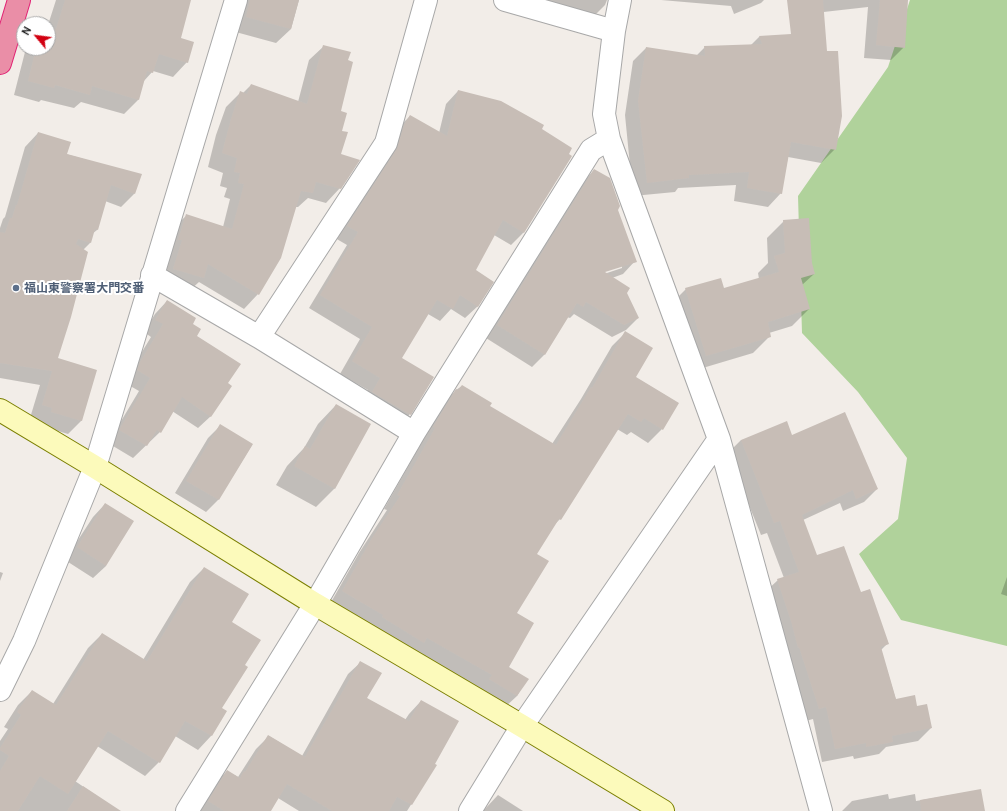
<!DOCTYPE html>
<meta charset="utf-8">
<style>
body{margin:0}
#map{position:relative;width:1007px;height:811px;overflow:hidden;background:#f2ede8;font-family:Cabin,sans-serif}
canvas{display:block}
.north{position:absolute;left:16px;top:16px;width:40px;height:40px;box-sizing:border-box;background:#fff;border:1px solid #a6a6a6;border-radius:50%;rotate:299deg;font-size:11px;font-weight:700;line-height:16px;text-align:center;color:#212121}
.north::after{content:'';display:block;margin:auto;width:14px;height:18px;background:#d20011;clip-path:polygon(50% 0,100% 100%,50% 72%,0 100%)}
</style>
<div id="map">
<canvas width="1007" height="811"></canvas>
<div class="north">N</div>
</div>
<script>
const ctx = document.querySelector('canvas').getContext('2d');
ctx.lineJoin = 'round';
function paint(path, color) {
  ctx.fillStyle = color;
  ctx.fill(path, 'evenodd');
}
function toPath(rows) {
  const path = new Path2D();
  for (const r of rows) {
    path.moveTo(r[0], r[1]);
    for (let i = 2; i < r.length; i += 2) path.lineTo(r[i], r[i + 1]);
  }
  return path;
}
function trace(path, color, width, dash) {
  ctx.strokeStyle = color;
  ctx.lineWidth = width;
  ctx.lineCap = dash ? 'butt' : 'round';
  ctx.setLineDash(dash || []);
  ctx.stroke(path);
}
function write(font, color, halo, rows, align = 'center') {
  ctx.font = font + ' Cabin,"Noto Sans JP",sans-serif';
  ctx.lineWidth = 4;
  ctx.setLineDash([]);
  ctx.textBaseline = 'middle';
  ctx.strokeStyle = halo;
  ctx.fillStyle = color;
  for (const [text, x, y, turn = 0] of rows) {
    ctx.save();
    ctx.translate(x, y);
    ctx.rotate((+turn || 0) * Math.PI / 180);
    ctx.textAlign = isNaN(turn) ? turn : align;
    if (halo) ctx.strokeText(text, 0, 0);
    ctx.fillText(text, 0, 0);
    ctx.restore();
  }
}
paint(toPath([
 [910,0,1007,0,1007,646,901,620,859,554,898,519,907,458,858,392,802,333,798,196,888,67]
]), '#b0d29b');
paint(toPath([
 [56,0,190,0,180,39,187,62,173,77,153,71,143,82,138,100,124,114,81,102,74,108,41,100,39,102,14,95,26,48,48,48,48,25],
 [241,0,299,0,291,29,276,43,232,31],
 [540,0,607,0,605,5,593,17],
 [661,0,764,0,761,3,734,14,731,6],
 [796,0,896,0,904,47,891,60,864,58,868,7,797,15],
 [793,35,835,149,821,163,788,157,781,193,768,207,734,201,736,185,678,188,675,192,633,196,625,115,633,61,646,48,696,56,705,47,751,45,759,37],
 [324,46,347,61,340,112,341,131,340,155,340,188,326,203,308,198,298,207,295,207,258,294,244,309,199,282,188,292,159,283,171,230,186,216,223,227,230,199,224,197,227,188,220,186,223,173,208,167,216,135,226,107,240,93,243,93,251,85,298,102,309,60],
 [458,91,540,130,571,157,523,233,511,245,494,235,474,271,478,306,465,318,451,309,440,321,428,314,400,359,410,414,398,427,360,405,368,390,340,374,360,339,309,308,347,245,335,238,398,128,410,116,439,133,446,104],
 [38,133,66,154,140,175,134,194,121,207,105,201,97,230,92,234,90,243,83,250,56,359,82,420,68,434,38,425,30,418,40,385,0,378,0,228,3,219,5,217,25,147],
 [594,170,635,261,623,274,612,278,626,293,638,318,626,330,612,337,574,314,570,318,567,317,544,355,532,367,486,338,582,183],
 [622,266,622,268,601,275,600,273],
 [784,221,811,263,814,274,802,285,809,309,792,326,769,333,770,336,753,353,696,370,669,306,686,289,723,290,759,279,758,273,768,263,767,238],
 [167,301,191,324,196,337,227,384,211,416,198,428,172,411,160,432,133,458,108,443,139,391,125,383,128,375,151,337,144,332,155,314],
 [626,332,635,377,678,403,662,429,648,443,631,432,627,435,617,429,560,519,554,525,536,554,516,613,507,667,527,679,517,696,503,709,330,604,359,553,387,510,384,509,422,442,420,441,443,404,456,390,462,386,489,407,552,444,581,399,612,346],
 [336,405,370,424,334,489,316,507,276,485,287,466,304,448,318,424],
 [220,426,252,445,218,500,206,512,175,493,208,438],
 [792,436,877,489,864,502,843,511,840,503,803,520,817,557,861,593,887,644,881,650,896,700,916,708,931,728,918,741,886,747,879,754,854,759,853,756,822,762,813,719,806,721,764,593,778,580,784,578,767,533,761,535,728,453,741,440],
 [105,504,106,566,93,578,65,560,93,517],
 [204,568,231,622,243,665,220,708,226,711,211,736,198,750,175,736,159,762,145,776,97,746,75,781,119,811,0,811,0,741,8,729,4,727,18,705,32,691,53,704,88,648,102,634,143,660,190,582],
 [0,572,3,573,0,581],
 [1007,577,1007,596,1001,594],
 [361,662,366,698,405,720,409,714,421,701,434,764,436,765,407,811,299,811,278,798,270,811,198,811,215,783,227,771,238,777,256,749,269,736,302,756,348,674],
 [980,790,984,811,842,811,852,801,888,794,889,799,915,794,916,801],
 [498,795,523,811,483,811]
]), '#0003');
paint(toPath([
 [65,0,191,0,181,38,194,42,188,63,159,54,153,73,147,71,139,100,92,86,90,95,55,85,54,88,28,81,36,48,48,48,48,26,56,29],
 [250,0,299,0,291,29,246,17],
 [787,0,823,0,827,51,838,51,842,116,836,150,791,142,782,194,747,188,749,172,689,175,689,178,647,183,638,101,646,47,705,56,704,46,762,44,759,36,791,34],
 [880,0,908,0,905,48,876,45],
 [323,45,351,52,348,60,353,62,341,111,347,113,342,131,348,132,341,154,360,160,341,189,316,182,313,193,301,191,281,258,259,295,208,264,204,278,173,269,182,240,178,240,186,214,232,229,244,184,238,183,240,173,234,172,237,158,222,153,231,119,240,91,247,94,251,84,307,104],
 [458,90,501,101,544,125,542,129,572,148,569,154,572,156,524,233,503,220,476,270,494,282,478,307,460,295,453,309,437,300,402,358,434,377,411,415,372,392,380,378,352,361,372,327,320,295,358,232,347,226,396,150,404,125,410,115,447,136],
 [38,132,71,142,67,154,142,174,135,194,111,185,98,230,95,229,91,243,78,239,76,244,88,252,71,317,58,358,97,370,82,421,51,412,52,408,42,405,52,371,0,363,0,232,5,233,10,218,12,218,16,205,17,205],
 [594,169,610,178,620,206,618,210,637,262,605,272,630,288,627,293,639,318,624,325,586,302,583,307,577,303,545,355,497,325],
 [809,218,812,263,815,274,801,278,810,309,768,322,771,337,706,356,685,288,721,278,724,288,779,272,774,256,785,253,783,220],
 [167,300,196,318,193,324,201,329,197,336,241,364,228,383,232,386,211,417,182,397,161,433,157,430,147,446,119,430,150,378,137,370,140,362,163,324,155,320],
 [625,331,653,348,636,377,679,403,663,430,644,418,641,422,628,414,561,520,559,519,537,554,549,561,517,613,534,623,509,667,529,679,517,696,489,679,492,675,427,638,424,643,382,617,383,615,342,591,372,538,400,496,397,495,435,428,433,427,456,389,458,390,462,385,492,403,490,406,556,445,591,387,592,388],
 [336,404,371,424,335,489,294,466,305,446,310,449],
 [845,412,878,489,856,499,853,490,802,515,817,555,844,546,861,592,870,589,889,644,881,647,896,699,915,695,917,706,927,704,932,728,892,736,893,742,866,747,866,743,835,749,826,707,819,709,799,647,798,648,791,621,777,579,799,572,780,521,774,523,741,440,787,421,792,435],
 [220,424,253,444,219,500,186,481],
 [105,503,134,521,106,566,77,547],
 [204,567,249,594,232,622,261,640,245,665,248,667,222,708,227,711,212,736,185,721,160,763,108,731,68,794,40,776,18,811,0,811,0,771,9,756,0,750,0,748,21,715,17,712,32,690,56,705,102,633,147,661],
 [360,661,382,673,367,698,409,721,421,700,459,721,435,764,437,765,412,805,397,797,389,811,332,811,287,784,271,811,224,811,208,801,227,770,240,778,244,771,245,772,268,735,305,757],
 [83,786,121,811,67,811],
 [981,789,985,811,921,811,920,800]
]), '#c7bdb6');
const street = toPath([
 [505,0,614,31],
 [620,0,614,31,604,114,609,139,719,439,821,811],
 [152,275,259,337,414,433],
 [259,337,386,143,426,0],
 [0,690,24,641,95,467,236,0],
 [187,811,315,604,414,433,591,150,609,139],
 [470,811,522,726,719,439]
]);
const secondary = toPath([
 [0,410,95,467,315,604,522,726,663,811]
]);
const highway = toPath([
 [0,63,19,0]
]);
trace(street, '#a8a8a8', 24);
trace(secondary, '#7b7f01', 24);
trace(highway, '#e12374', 24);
trace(street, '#fff', 22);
trace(secondary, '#fcfabb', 22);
trace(highway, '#ea8ea7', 22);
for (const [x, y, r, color] of [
 [16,288,4,"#5c6f8a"]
]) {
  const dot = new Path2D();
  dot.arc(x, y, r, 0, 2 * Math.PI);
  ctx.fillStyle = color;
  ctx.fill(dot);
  trace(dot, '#fff', 1.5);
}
write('bold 12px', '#4e5e75', '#fff', [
 ["福山東警察署大門交番",24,288]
], 'left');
</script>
